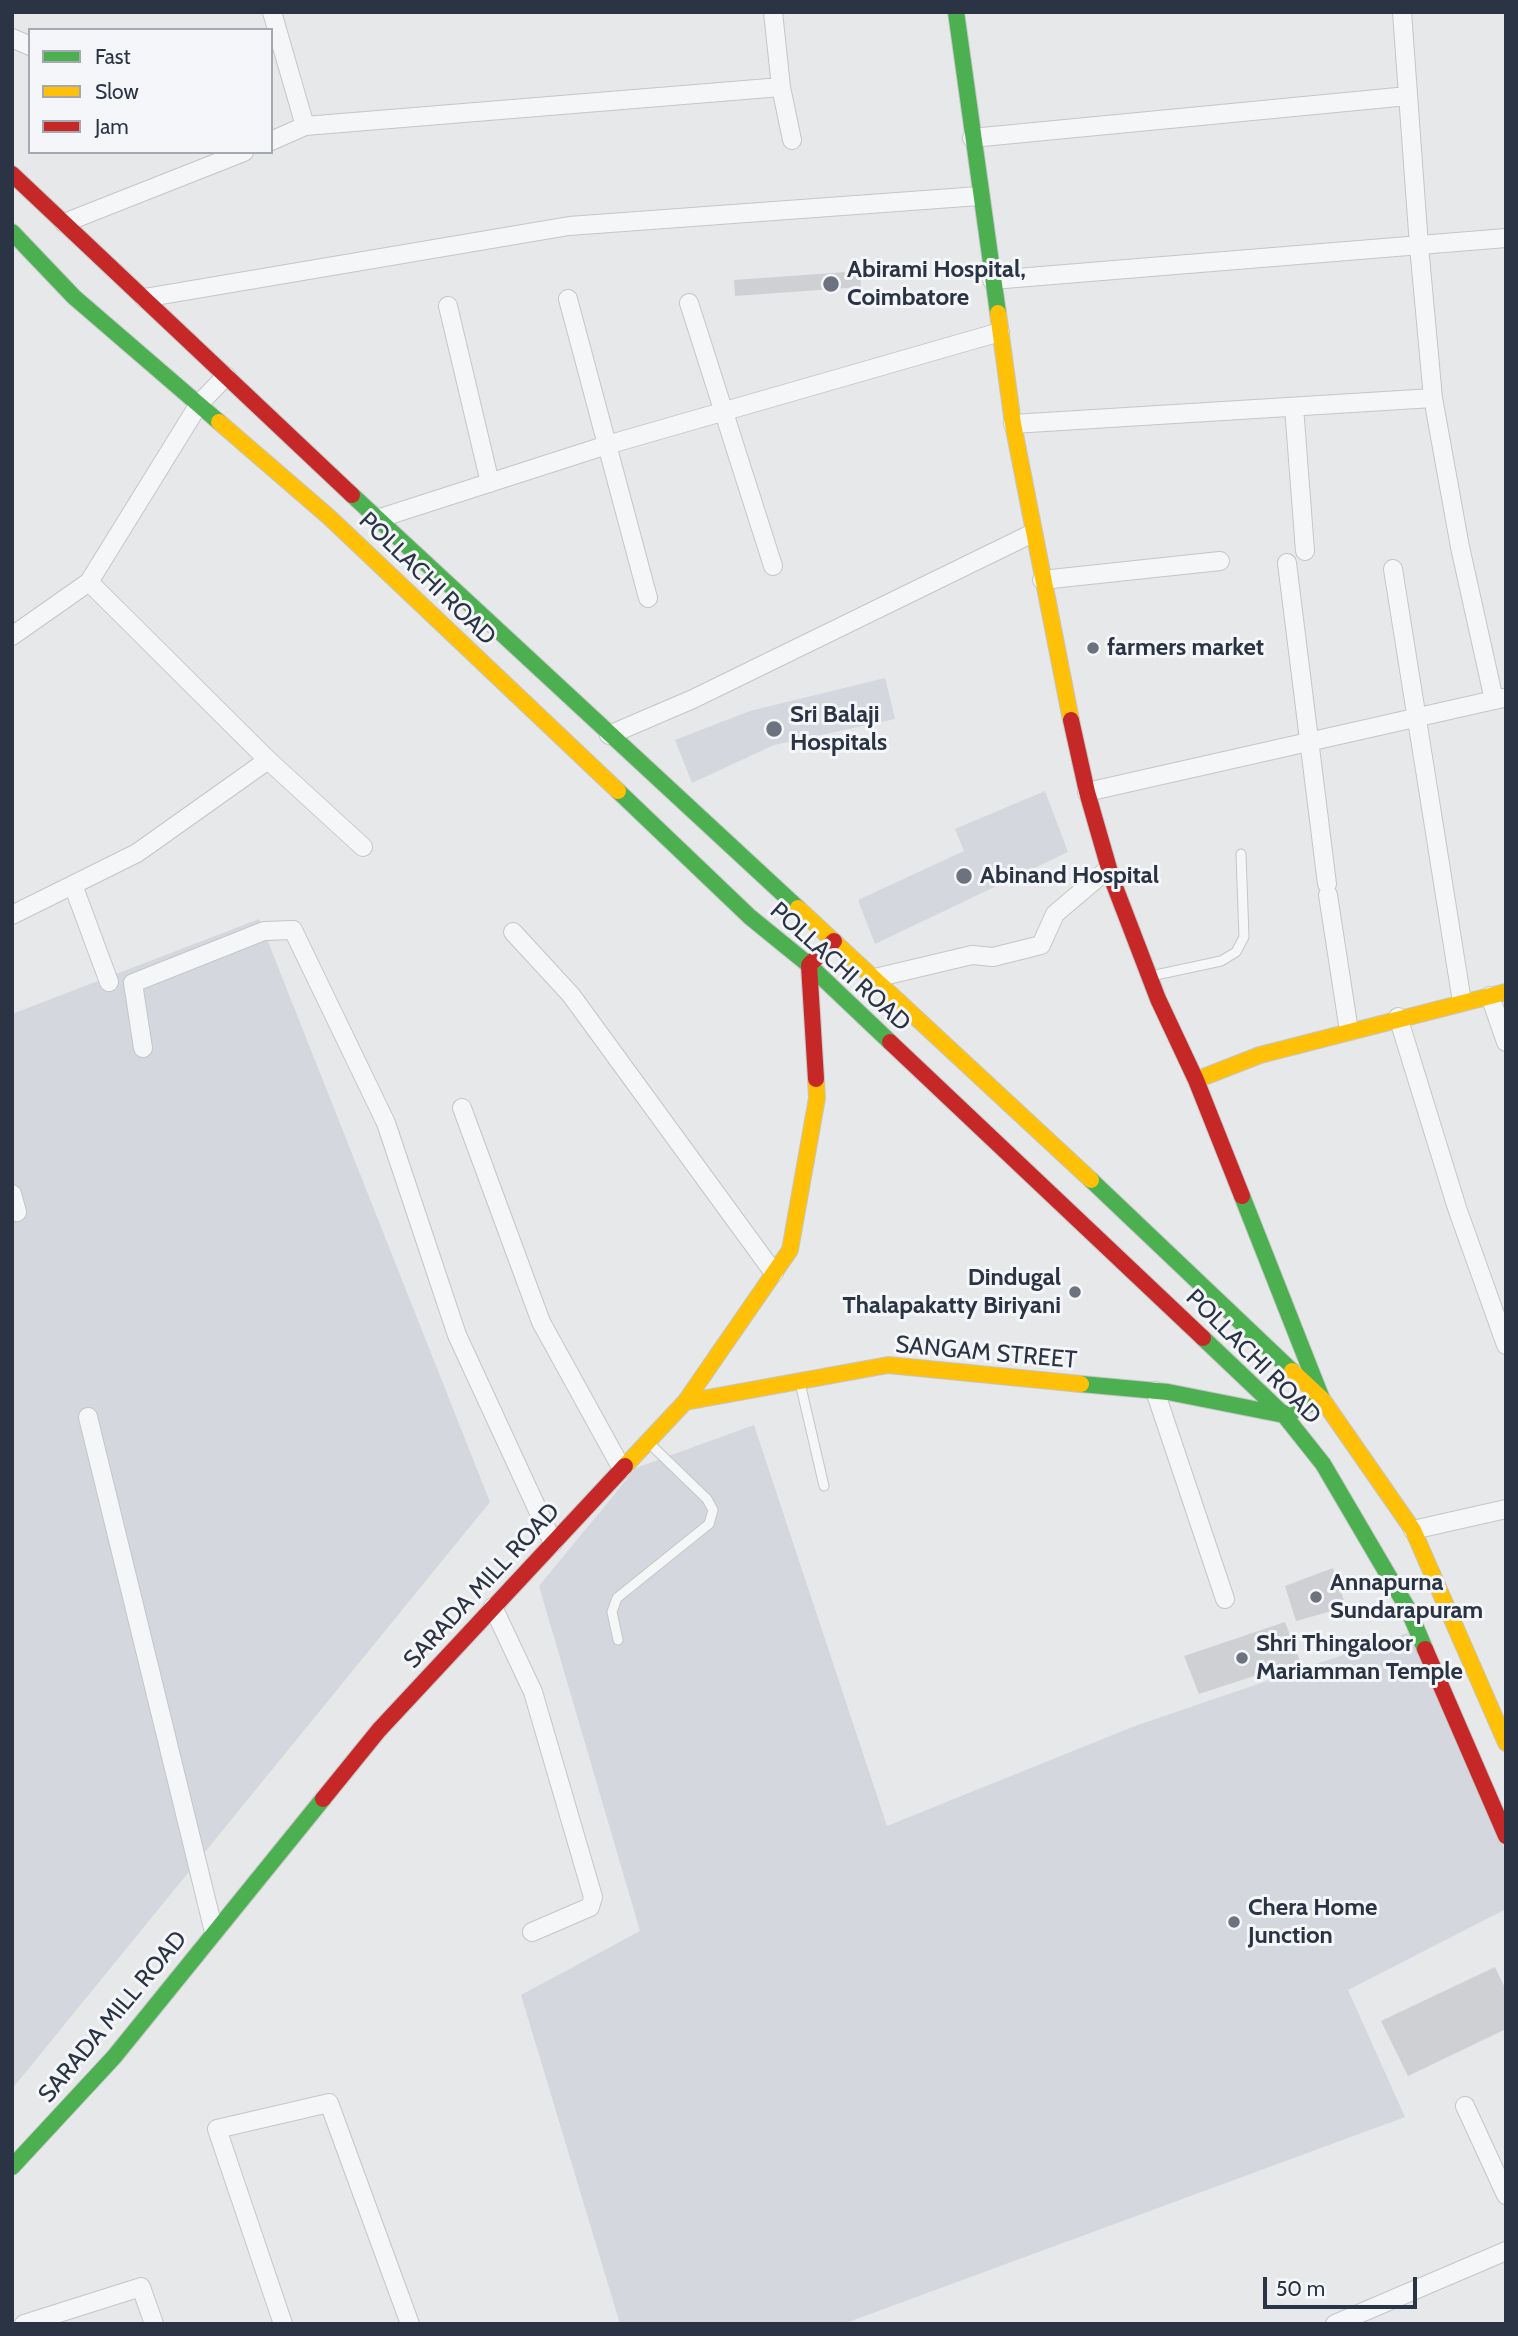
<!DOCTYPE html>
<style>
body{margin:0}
#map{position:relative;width:1518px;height:2336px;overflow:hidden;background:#e6e8ea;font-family:Cabin,sans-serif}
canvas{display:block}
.frame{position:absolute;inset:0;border:14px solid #2b3445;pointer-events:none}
.legend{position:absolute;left:28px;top:28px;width:245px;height:126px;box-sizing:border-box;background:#f4f6f9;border:2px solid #a4a8b1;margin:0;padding:9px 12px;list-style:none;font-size:21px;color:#2b3445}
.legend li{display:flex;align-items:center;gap:14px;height:35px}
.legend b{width:35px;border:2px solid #a4a8b1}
.scale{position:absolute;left:1263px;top:2277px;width:154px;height:32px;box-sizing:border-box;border:4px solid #2b3445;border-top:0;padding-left:9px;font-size:21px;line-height:24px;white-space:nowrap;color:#2b3445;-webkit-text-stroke:5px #f4f6f9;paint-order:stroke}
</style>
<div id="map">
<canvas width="1518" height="2336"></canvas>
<div class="frame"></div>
<ul class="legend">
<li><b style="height:9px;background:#4caf50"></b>Fast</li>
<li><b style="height:9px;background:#ffc107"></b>Slow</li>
<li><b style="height:9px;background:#c62828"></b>Jam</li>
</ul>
<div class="scale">50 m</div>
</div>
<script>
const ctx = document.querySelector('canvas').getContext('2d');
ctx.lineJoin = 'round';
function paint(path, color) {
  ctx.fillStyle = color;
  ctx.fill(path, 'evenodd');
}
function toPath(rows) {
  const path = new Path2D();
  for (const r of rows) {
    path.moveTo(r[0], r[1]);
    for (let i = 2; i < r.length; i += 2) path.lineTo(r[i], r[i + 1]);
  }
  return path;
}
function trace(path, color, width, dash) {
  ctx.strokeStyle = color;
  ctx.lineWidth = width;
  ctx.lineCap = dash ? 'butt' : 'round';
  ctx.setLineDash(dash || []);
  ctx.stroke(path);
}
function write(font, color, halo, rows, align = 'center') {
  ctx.font = font + ' Cabin,sans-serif';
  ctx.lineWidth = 6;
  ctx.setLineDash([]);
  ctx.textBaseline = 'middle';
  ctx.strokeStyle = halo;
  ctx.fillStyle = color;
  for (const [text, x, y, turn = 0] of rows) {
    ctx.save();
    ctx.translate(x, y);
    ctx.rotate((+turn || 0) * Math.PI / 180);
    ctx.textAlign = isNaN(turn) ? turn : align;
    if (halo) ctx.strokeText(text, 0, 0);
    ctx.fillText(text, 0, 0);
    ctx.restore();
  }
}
paint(toPath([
 [885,678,895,719,774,745,692,783,675,740,750,711],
 [1045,791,1068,852,875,944,858,900,964,851,955,829],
 [259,919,490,1502,12,2089,12,1014],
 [754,1425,887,1826,1135,1726,1410,1632,1506,1852,1506,1909,1348,1990,1405,2117,843,2324,620,2324,521,1995,640,1931,539,1586,636,1468]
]), '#d4d7dd');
paint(toPath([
 [860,271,861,287,735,296,734,280],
 [1333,1568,1346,1607,1296,1621,1285,1586],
 [1285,1622,1300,1661,1199,1694,1184,1656],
 [1495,1967,1506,1990,1506,2029,1408,2076,1381,2021]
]), '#ced0d3');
const lane = toPath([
 [1151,976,1221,961,1236,952,1244,937,1241,854],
 [800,1383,824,1486],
 [618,1640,612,1612,617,1598,709,1524,713,1510,707,1499,649,1443]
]);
const street = toPath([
 [1402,12,1419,246,1433,398,1460,547,1494,700],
 [12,38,30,46],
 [781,87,792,140],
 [305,126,781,87,773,12],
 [972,138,1408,96],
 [271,141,305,126,272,12],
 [64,223,244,152],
 [992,280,1506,238],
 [144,298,569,226,979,196],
 [568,299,648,598],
 [689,303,773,566],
 [448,306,490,483],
 [1294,407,1305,551],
 [1013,424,1433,398],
 [377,519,607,445,1000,332],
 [1287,563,1327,884],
 [1393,569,1462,1002],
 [1042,580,1220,561],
 [12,636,89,582,199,404,226,376],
 [609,735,693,699,1033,533],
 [268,760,363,847],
 [1087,792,1503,698],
 [73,885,109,982],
 [1328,895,1349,1031],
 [12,915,137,853,268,760,89,582],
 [513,932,571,995,774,1273],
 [875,978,972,955,993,957,1041,945,1055,914,1108,869],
 [1490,996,1506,1042],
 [1398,1017,1457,1208,1506,1345],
 [143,1048,133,983,264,931,293,930,386,1123,457,1335,553,1543],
 [462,1108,541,1322,622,1469],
 [12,1194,17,1212],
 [1155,1391,1225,1599],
 [88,1417,214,1932],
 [1413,1530,1506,1509],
 [493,1607,533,1692,593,1897,590,1907,532,1932],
 [1465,2106,1506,2195],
 [24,2324,141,2287,154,2324],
 [283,2324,217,2129,329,2103,410,2324],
 [1335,2324,1506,2251]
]);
const fast = toPath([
 [956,12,998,313],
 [12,232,74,297,219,422],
 [352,495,798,908],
 [618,791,750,917,809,965,890,1042],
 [1091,1180,1292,1371],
 [1203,1338,1284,1415,1323,1464,1408,1609,1425,1649],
 [1081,1384,1168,1392,1284,1415,1322,1399,1242,1196],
 [12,2167,114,2057,323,1799]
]);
const slow = toPath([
 [998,313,1013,424,1071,720],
 [219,422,329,517,618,791],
 [798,908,1091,1180],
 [1196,1080,1260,1055,1506,992],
 [1292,1371,1322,1399,1413,1530,1506,1743],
 [685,1402,888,1365,1081,1384],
 [625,1466,685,1402,790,1250,817,1098,816,1079]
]);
const jam = toPath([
 [12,174,352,495],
 [1071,720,1087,792,1112,879,1158,999,1196,1080,1242,1196],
 [890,1042,1203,1338],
 [816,1079,809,965,834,941],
 [1425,1649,1506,1836],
 [323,1799,379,1730,625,1466]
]);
trace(lane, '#c4c6c8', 11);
trace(street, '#c4c6c8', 20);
trace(fast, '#c4c6c8', 18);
trace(slow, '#c4c6c8', 18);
trace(jam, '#c4c6c8', 18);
trace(lane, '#f5f6f7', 9);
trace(street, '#f5f6f7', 18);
trace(fast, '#4caf50', 16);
trace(slow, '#ffc107', 16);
trace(jam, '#c62828', 16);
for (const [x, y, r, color] of [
 [831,284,9,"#6c737f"],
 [1093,648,7,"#6c737f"],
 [774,729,9,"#6c737f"],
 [964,876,9,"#6c737f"],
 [1075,1292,7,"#6c737f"],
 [1316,1597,7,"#6c737f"],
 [1242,1658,7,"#6c737f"],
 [1234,1922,7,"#6c737f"]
]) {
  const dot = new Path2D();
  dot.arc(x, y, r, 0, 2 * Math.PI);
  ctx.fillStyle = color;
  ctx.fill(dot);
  trace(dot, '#f4f6f9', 2.5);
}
write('bold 24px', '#2b3445', '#f4f6f9', [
 ["Abirami Hospital,",847,270],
 ["Coimbatore",847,298],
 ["farmers market",1107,648],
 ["Sri Balaji",790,715],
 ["Hospitals",790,743],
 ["Abinand Hospital",980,876],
 ["Dindugal",1061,1278,"right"],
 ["Thalapakatty Biriyani",1061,1306,"right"],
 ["Annapurna",1330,1583],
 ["Sundarapuram",1330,1611],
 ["Shri Thingaloor",1256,1644],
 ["Mariamman Temple",1256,1672],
 ["Chera Home",1248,1908],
 ["Junction",1248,1936]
], 'left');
write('24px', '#2b3445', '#f4f6f9', [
 ["POLLACHI ROAD",427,579,44],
 ["POLLACHI ROAD",840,967,42],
 ["SANGAM STREET",986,1353,5],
 ["POLLACHI ROAD",1253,1357,45],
 ["SARADA MILL ROAD",482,1586,-47],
 ["SARADA MILL ROAD",113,2017,-50]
]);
</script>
